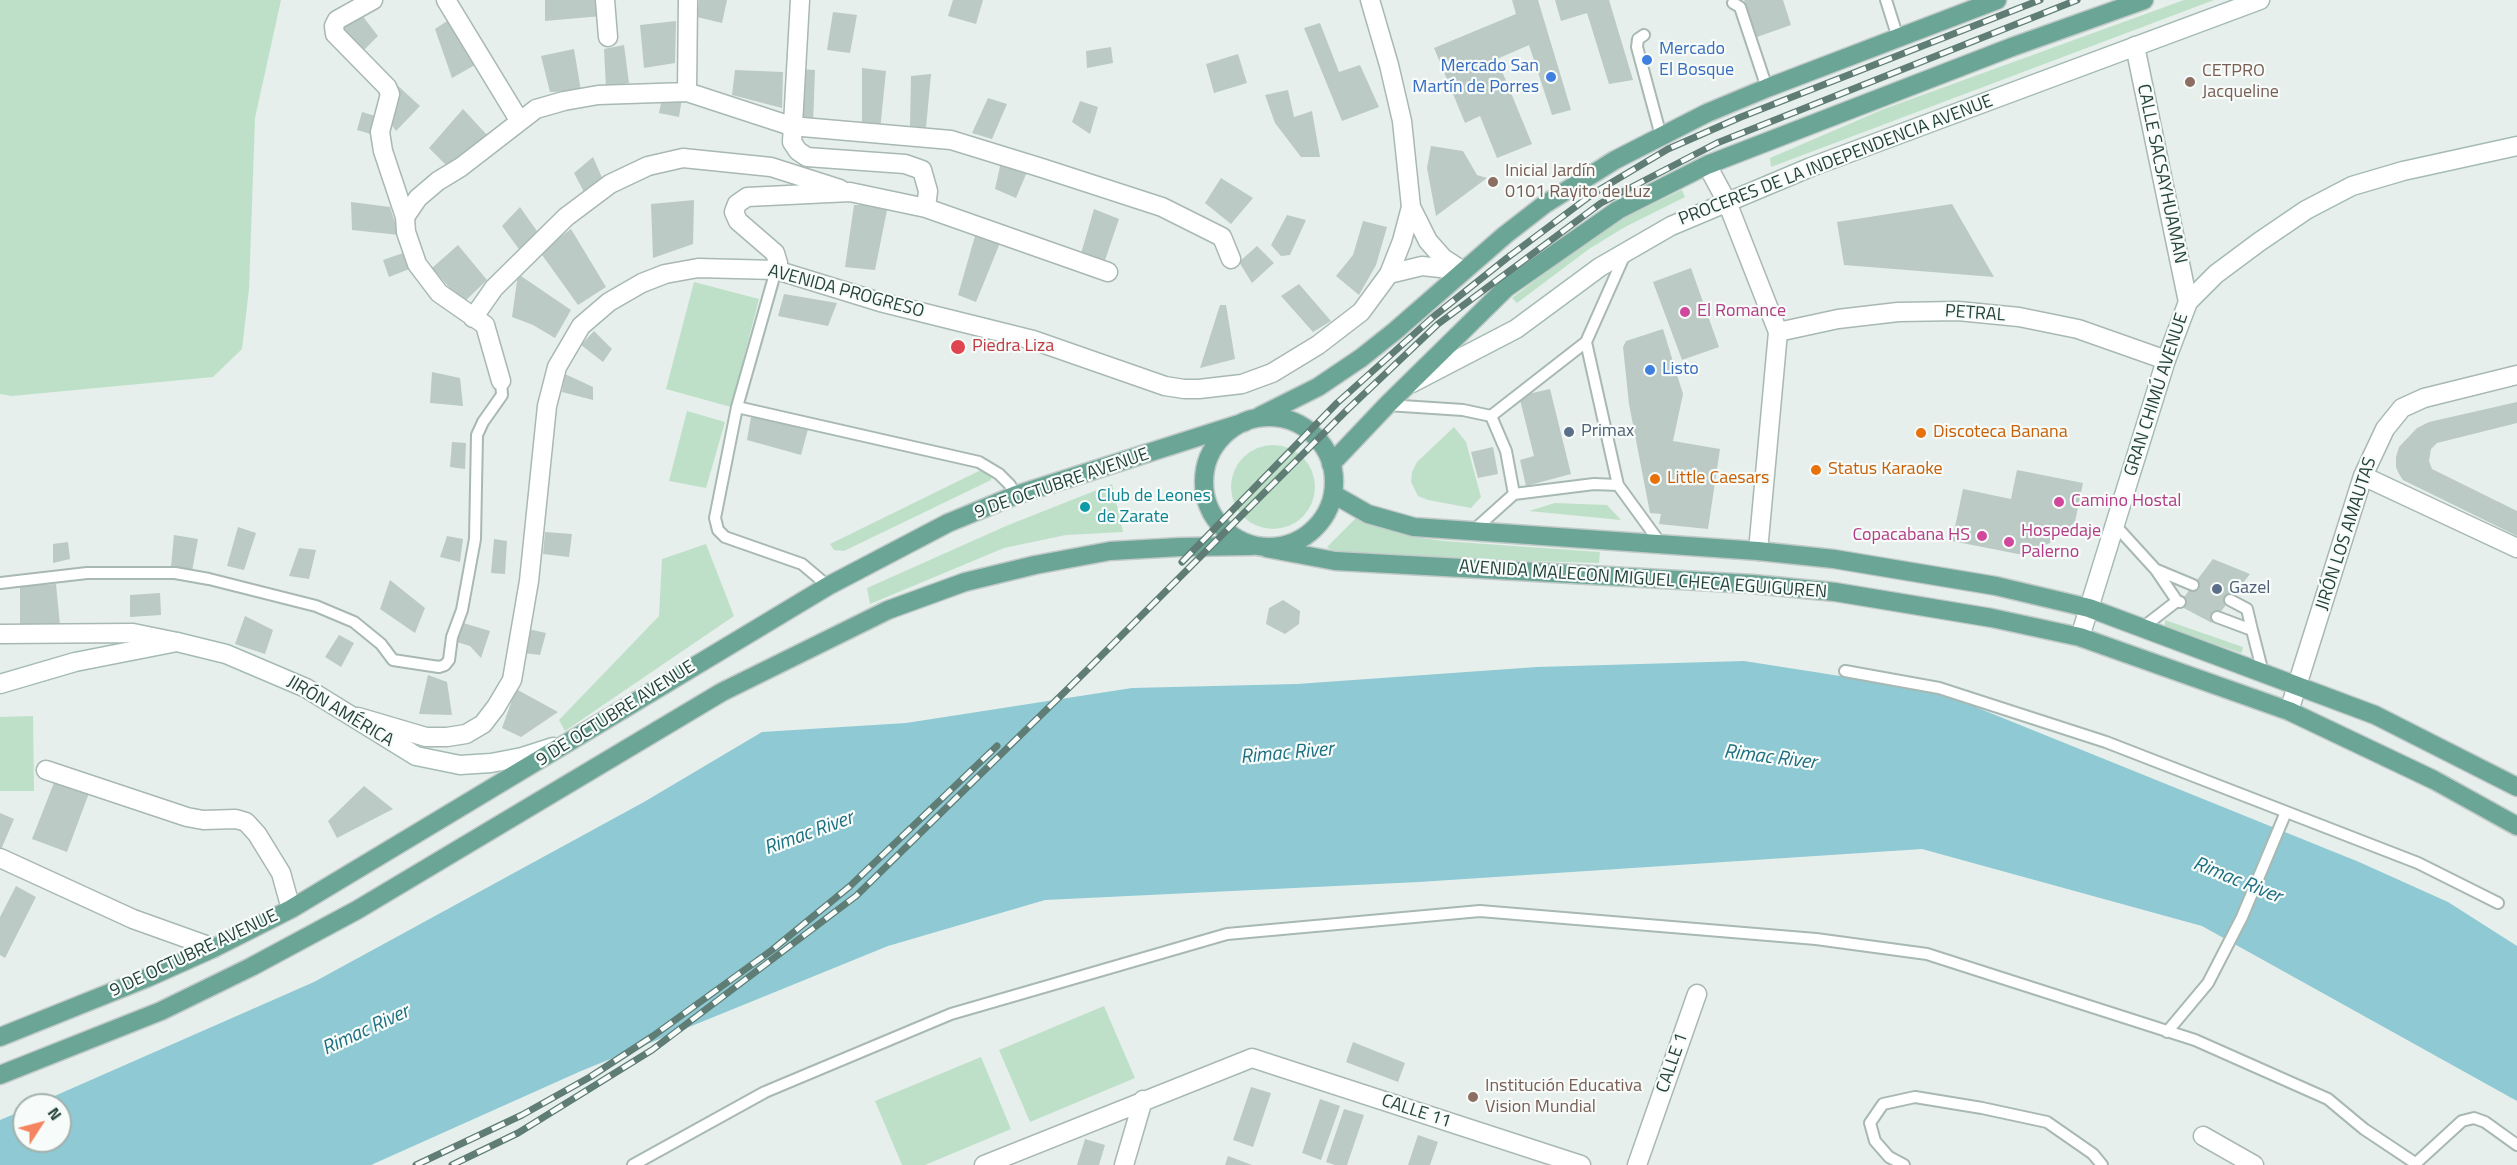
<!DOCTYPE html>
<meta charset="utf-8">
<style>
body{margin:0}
#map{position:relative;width:2517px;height:1165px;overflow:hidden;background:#e6efeb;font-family:"Titillium Web",sans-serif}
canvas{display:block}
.north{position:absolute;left:12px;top:1093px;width:60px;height:60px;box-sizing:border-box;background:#f7fbf9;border:2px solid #a3b1ad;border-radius:50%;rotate:54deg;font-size:16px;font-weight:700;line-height:24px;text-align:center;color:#24423a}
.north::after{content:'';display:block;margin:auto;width:21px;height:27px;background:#f4845f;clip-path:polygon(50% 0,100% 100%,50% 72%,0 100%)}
</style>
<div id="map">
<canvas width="2517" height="1165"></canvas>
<div class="north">N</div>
</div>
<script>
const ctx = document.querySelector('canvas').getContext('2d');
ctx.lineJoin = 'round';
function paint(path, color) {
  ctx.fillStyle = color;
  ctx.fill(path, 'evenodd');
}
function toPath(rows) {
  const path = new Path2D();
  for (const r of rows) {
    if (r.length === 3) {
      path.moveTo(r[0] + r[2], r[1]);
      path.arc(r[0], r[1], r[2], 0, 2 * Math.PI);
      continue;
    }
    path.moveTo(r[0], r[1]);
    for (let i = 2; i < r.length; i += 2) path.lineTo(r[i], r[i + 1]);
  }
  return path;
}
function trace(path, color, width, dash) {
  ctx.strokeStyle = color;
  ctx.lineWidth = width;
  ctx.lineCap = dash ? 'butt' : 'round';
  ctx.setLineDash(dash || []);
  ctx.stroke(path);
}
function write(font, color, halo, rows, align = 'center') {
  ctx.font = font + ' "Titillium Web",sans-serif';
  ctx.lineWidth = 4.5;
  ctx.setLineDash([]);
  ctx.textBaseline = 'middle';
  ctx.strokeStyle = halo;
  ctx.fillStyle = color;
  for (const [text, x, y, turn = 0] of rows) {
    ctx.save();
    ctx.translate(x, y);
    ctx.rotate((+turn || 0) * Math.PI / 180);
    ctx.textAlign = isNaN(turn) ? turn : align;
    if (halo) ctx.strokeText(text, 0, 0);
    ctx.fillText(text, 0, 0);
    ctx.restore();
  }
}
paint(toPath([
 [0,0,281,0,255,118,249,289,242,349,213,377,12,396,0,394],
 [2184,0,2214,0,1771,167,1770,158,1884,109],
 [1682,190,1685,197,1625,227,1589,249,1517,303,1512,298,1583,244,1620,220],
 [694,282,759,299,731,407,666,389],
 [687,411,725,422,706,488,669,481],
 [1454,427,1466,442,1481,497,1471,508,1428,500,1418,496,1411,482,1412,472,1417,462],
 [1273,487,42],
 [983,469,992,473,991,480,844,551,834,550,830,544],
 [1112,484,1123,532,1066,535,1004,548,870,604,867,588,1006,526],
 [1555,503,1607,505,1621,520,1529,511],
 [1356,518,1414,537,1444,541,1600,552,1599,563,1340,556,1327,547],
 [706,544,734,616,565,731,559,720,659,616,662,559],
 [2165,620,2243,647,2242,651,2241,653,2165,627],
 [33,716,34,791,0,791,0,717],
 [1104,1006,1135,1078,1030,1122,999,1050],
 [981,1057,1011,1129,925,1165,902,1165,875,1101]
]), '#bfe0c8');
paint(toPath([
 [1744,661,1936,691,2359,862,2448,902,2517,946,2517,1101,2202,926,1922,849,1419,882,1045,900,888,946,581,1071,371,1165,0,1165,0,1120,24,1110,24,1141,60,1141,60,1105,34,1105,314,982,644,802,762,732,906,723,1132,688,1297,684,1537,667]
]), '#8ec9d4');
paint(toPath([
 [545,0,601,0,602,16,545,21],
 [699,0,727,0,722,23,697,17],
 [953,0,983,0,976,24,948,16],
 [1512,0,1538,0,1571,110,1552,115,1529,45,1497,59,1532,144,1497,158,1480,116,1465,123,1434,48,1516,14],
 [1555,0,1609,0,1633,80,1609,84,1587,13,1561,21],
 [1744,0,1783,0,1791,25,1757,37],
 [833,12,857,15,850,53,827,50],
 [361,14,378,36,359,55,337,32],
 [453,17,475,65,452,78,435,29],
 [676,21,675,63,644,68,640,25],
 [1320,23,1339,72,1360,65,1379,107,1342,121,1304,28],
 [624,45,629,83,606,87,604,49],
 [1111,47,1113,63,1087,68,1086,51],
 [574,49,581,91,550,92,541,56],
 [1238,54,1247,83,1214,93,1206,64],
 [862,68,886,71,880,130,862,127],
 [798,69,815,70,813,125,794,121],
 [735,70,783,72,782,108,732,95],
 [931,74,926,128,910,126,911,76],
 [397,85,420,106,396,131,387,118],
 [1288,90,1294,117,1312,111,1320,157,1301,157,1275,123,1265,95],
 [662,98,682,98,679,117,659,113],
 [988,98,1007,104,992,139,972,133],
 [1080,101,1098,107,1090,134,1072,122],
 [463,109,487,135,448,167,429,148],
 [362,112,379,117,374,135,357,130],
 [1431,146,1463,151,1477,175,1487,178,1436,216,1427,168],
 [593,157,603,180,585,194,574,173],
 [1001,162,1027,172,1016,198,995,189],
 [1221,178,1253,198,1231,224,1205,203],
 [694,200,693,244,653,258,651,204],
 [351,202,390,207,399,235,352,230],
 [1952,204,1994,277,1844,265,1837,222],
 [854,205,888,205,875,270,845,267],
 [520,207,539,234,521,252,502,226],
 [1094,209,1119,219,1103,266,1080,257],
 [1287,215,1306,220,1290,255,1281,256,1271,245],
 [1363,221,1387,227,1376,265,1359,295,1336,276,1353,255],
 [571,229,606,287,578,305,540,252],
 [977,229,1002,238,976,302,958,295],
 [458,245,487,280,463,303,432,268],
 [1257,246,1274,263,1252,283,1239,262],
 [406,252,412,268,389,277,383,260],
 [1691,268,1719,347,1682,360,1653,282],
 [518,274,571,310,555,338,533,325,512,317],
 [1299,284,1331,321,1313,332,1281,296],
 [784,294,837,303,828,326,778,316],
 [1220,305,1226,305,1235,359,1200,368],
 [1663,329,1683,394,1673,441,1720,449,1708,529,1659,524,1661,514,1650,513,1629,404,1623,347,1626,341],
 [594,331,612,349,603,362,581,345],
 [432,372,460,378,463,406,430,403],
 [565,374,593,387,593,400,562,392],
 [1550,389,1571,474,1526,486,1520,460,1534,456,1519,396],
 [2517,402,2517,423,2437,443,2431,449,2429,461,2432,469,2517,511,2517,536,2403,480,2399,474,2396,467,2396,457,2399,447,2417,428,2429,422],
 [751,417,808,429,801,455,747,440],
 [452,442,466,443,465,469,450,467],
 [1493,447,1498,474,1478,478,1471,452],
 [2017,470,2083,483,2075,522,2050,543,2023,555,1952,541,1963,489,2011,499],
 [238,527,256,533,244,570,227,566],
 [545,532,572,534,569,557,543,554],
 [174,535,198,539,192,571,171,567],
 [447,536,463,539,460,562,440,557],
 [494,539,507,541,505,574,491,573],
 [68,542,70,559,53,563,53,544],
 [299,548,316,550,309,579,289,576],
 [2213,559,2250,574,2212,623,2178,605],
 [390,580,425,608,415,633,380,609],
 [56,584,60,625,20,631,20,586],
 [160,593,161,615,130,617,130,595],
 [1283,600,1300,611,1299,624,1285,634,1266,624,1269,608],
 [245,616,273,630,265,654,235,644],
 [460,622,490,631,481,658,470,646,457,642],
 [528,629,546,633,540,655,523,653],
 [339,635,354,643,341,667,325,657],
 [428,675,447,682,452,715,419,714],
 [516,689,558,712,521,737,502,728],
 [55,780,89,793,67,852,32,839],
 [364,786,393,809,337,838,328,821],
 [0,813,14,819,0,852],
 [16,886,36,897,5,958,0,955,0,917],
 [1353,1042,1405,1063,1398,1082,1346,1062],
 [1251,1087,1271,1093,1253,1147,1233,1140],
 [1320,1099,1340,1106,1321,1160,1302,1153],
 [1344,1109,1364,1115,1347,1165,1335,1165,1326,1162],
 [1418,1135,1438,1142,1430,1165,1408,1165],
 [1085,1139,1105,1145,1099,1165,1077,1165],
 [1228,1156,1252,1165,1225,1165]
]), '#bbcac4');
const lane = toPath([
 [1886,0,1898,38],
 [1733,3,1740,7,1767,88],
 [1644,35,1638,39,1637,47,1661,136],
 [776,270,737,407,715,518,718,530,725,537,802,564,828,586],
 [1586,342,1618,485,1661,544],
 [1387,405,1463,410,1491,416,1586,342,1626,252],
 [737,407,979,462,999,474,1010,485,1016,495],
 [1491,416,1506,451,1514,494],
 [2115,525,2156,570,2177,601],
 [1475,529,1514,494,1594,484,1618,485],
 [2157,570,2193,585],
 [0,583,87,573,175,573,209,579,316,606,354,622,381,644,393,660,439,667,445,665,449,660,452,637,462,610,475,539,477,435,483,422,502,395,501,381],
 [2230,600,2247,609,2252,630],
 [2217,617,2252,630,2263,673],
 [2142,628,2177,601,2180,602],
 [1845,671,1939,688,2106,742,2418,863,2498,903],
 [2167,1032,2208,983,2242,917,2286,812],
 [633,1165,765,1092,951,1014,1227,934,1480,911,1816,939,1927,954,2195,1040,2328,1099,2364,1129,2415,1163],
 [1904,1165,1889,1157,1875,1141,1870,1123,1883,1104,1915,1097,1982,1108,2047,1122,2093,1154,2102,1165],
 [2414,1165,2462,1121,2474,1118,2485,1122,2517,1145]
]);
const street = toPath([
 [373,0,337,20,334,26,335,34,387,87,390,94,380,132,383,151,405,217,406,232,417,264,439,293,485,325,501,381],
 [446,0,519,120],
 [605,0,608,37],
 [800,0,792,142,798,151,807,157,905,164,922,170,928,191,926,208],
 [1370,0,1389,65,1402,121,1411,207,1428,241,1443,258,1463,271],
 [2135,46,2188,302],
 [687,92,688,0],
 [1707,165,1727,202,1778,332,1758,551],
 [405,217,418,198,438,181,461,167,536,109,564,101,598,95,687,92,791,126,951,140,1042,168,1162,207,1222,237,1231,259],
 [776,270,778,263,775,253,738,221,734,212,737,204,747,197,850,192,926,208,1108,272],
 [1389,274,1422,266,1459,270],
 [473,318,494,288,566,217,610,184,648,166,683,158,771,167,840,189],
 [1778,332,1838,319,1898,312,1958,311,2019,317,2078,329,2166,360],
 [2363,476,2517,548],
 [0,634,133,633,177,642],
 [2289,711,2363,476,2385,429,2402,408,2424,398,2517,375],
 [358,717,426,737,447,737,466,734,483,724,496,707,512,680,529,581,547,406,557,367,581,326,609,302,642,283,665,274,698,268,776,270,880,302,1033,340,1165,386,1184,389,1199,389,1242,384,1272,373,1318,345,1361,312,1389,274,1402,241,1411,207],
 [46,770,187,817,203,820,236,819,246,822,257,834,281,873,291,909],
 [0,858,133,919,214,948],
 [2203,1136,2254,1165],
 [984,1165,1252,1058,1581,1165],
 [1124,1165,1143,1100],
 [1637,1165,1697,994]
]);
const secondary = toPath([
 [1412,383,1516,329,1600,267,1671,226,1811,167,2260,0],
 [2080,637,2166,360,2188,302,2216,274,2259,242,2306,210,2352,186,2403,171,2517,146],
 [0,684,75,662,177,642,226,654,306,688,416,756,460,765,491,763,522,757,553,747]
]);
const primary = toPath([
 [1260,416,1318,387,1361,358,1395,331,1505,235,1545,204,1615,160,1707,113,1767,88,1997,0],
 [1269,482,65],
 [1331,464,1387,405,1506,288,1618,210,1707,165,2012,47,2144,0],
 [1333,494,1368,514,1414,527,1758,551,1834,559,1996,586,2089,608,2375,715,2517,787],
 [1266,548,1335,561,1753,584,1835,592,1992,618,2080,637,2289,711,2434,780,2517,826],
 [0,1037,147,978,214,948,291,909,828,586,948,523,1016,495,1245,422],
 [0,1075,161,1011,251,967,357,910,722,692,888,610,965,582,1035,565,1110,551,1180,547,1252,546]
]);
trace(lane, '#a8b8b2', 14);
trace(street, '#a8b8b2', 21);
trace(secondary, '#a4bbb3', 21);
trace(primary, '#c2cac8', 21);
trace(lane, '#fff', 10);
trace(street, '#fff', 18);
trace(secondary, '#fff', 18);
trace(primary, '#6aa596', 18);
const rail = toPath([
 [1182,562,1337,403,1433,317,1507,258,1594,193,1668,149,1741,117,2040,0],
 [416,1165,522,1115,590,1077,653,1036,772,950,849,887,997,746],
 [452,1165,518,1133,652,1050,856,896,1085,672,1347,410,1438,324,1601,203,1717,143,2077,0]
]);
trace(rail, '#5f7d75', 7);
trace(rail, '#f7fbf9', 4.5, [14]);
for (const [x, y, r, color] of [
 [1647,60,6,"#3f7fe0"],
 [1551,77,6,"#3f7fe0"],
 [2190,82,6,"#8d6e63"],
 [1493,182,6,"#8d6e63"],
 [1685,312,6,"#d1479c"],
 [958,347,8,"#e0444e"],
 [1650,370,6,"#3f7fe0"],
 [1569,432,6,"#5c6f8a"],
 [1921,433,6,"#e8710a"],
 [1816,470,6,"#e8710a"],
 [1655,479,6,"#e8710a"],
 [2059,502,6,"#d1479c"],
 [1085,507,6,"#0f9aa8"],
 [1982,536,6,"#d1479c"],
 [2009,542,6,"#d1479c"],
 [2217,589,6,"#5c6f8a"],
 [1473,1097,6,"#8d6e63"]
]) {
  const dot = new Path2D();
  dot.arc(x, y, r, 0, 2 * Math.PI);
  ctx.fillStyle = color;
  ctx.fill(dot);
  trace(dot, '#f7fbf9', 2);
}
write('18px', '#366cbe', '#f7fbf9', [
 ["Mercado",1659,50],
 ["El Bosque",1659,71],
 ["Mercado San",1539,67,"right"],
 ["Martín de Porres",1539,88,"right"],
 ["Listo",1662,370]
], 'left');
write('18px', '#785e54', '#f7fbf9', [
 ["CETPRO",2202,72],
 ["Jacqueline",2202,93],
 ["Inicial Jardín",1505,172],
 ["0101 Rayito de Luz",1505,193],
 ["Institución Educativa",1485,1087],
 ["Vision Mundial",1485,1108]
], 'left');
write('18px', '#24423a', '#f7fbf9', [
 ["PROCERES DE LA INDEPENDENCIA AVENUE",1836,161,-21],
 ["CALLE SACSAYHUAMAN",2161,174,78],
 ["AVENIDA PROGRESO",846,292,15],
 ["PETRAL",1975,314,4],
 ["GRAN CHIMÚ AVENUE",2157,395,-72],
 ["9 DE OCTUBRE AVENUE",1062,484,-19],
 ["JIRÓN LOS AMAUTAS",2347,534,-72],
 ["AVENIDA MALECON MIGUEL CHECA EGUIGUREN",1643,580,4],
 ["JIRÓN AMÉRICA",340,712,31],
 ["9 DE OCTUBRE AVENUE",616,714,-32],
 ["9 DE OCTUBRE AVENUE",194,954,-25],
 ["CALLE 1",1673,1063,-71],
 ["CALLE 11",1416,1112,18]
]);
write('18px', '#b23c85', '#f7fbf9', [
 ["El Romance",1697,312],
 ["Camino Hostal",2071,502],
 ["Hospedaje",2021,532],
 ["Palerno",2021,553],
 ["Copacabana HS",1970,536,"right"]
], 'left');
write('18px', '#be3a42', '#f7fbf9', [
 ["Piedra Liza",972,347]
], 'left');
write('18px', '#4e5e75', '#f7fbf9', [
 ["Primax",1581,432],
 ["Gazel",2229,589]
], 'left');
write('18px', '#c56008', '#f7fbf9', [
 ["Discoteca Banana",1933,433],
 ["Status Karaoke",1828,470],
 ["Little Caesars",1667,479]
], 'left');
write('18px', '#0d838f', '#f7fbf9', [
 ["Club de Leones",1097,497],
 ["de Zarate",1097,518]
], 'left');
write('italic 20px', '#1c6f80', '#f7fbf9', [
 ["Rimac River",1287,754,-5],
 ["Rimac River",1770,758,7],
 ["Rimac River",809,834,-20],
 ["Rimac River",2237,881,22],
 ["Rimac River",366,1031,-25]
]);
</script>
